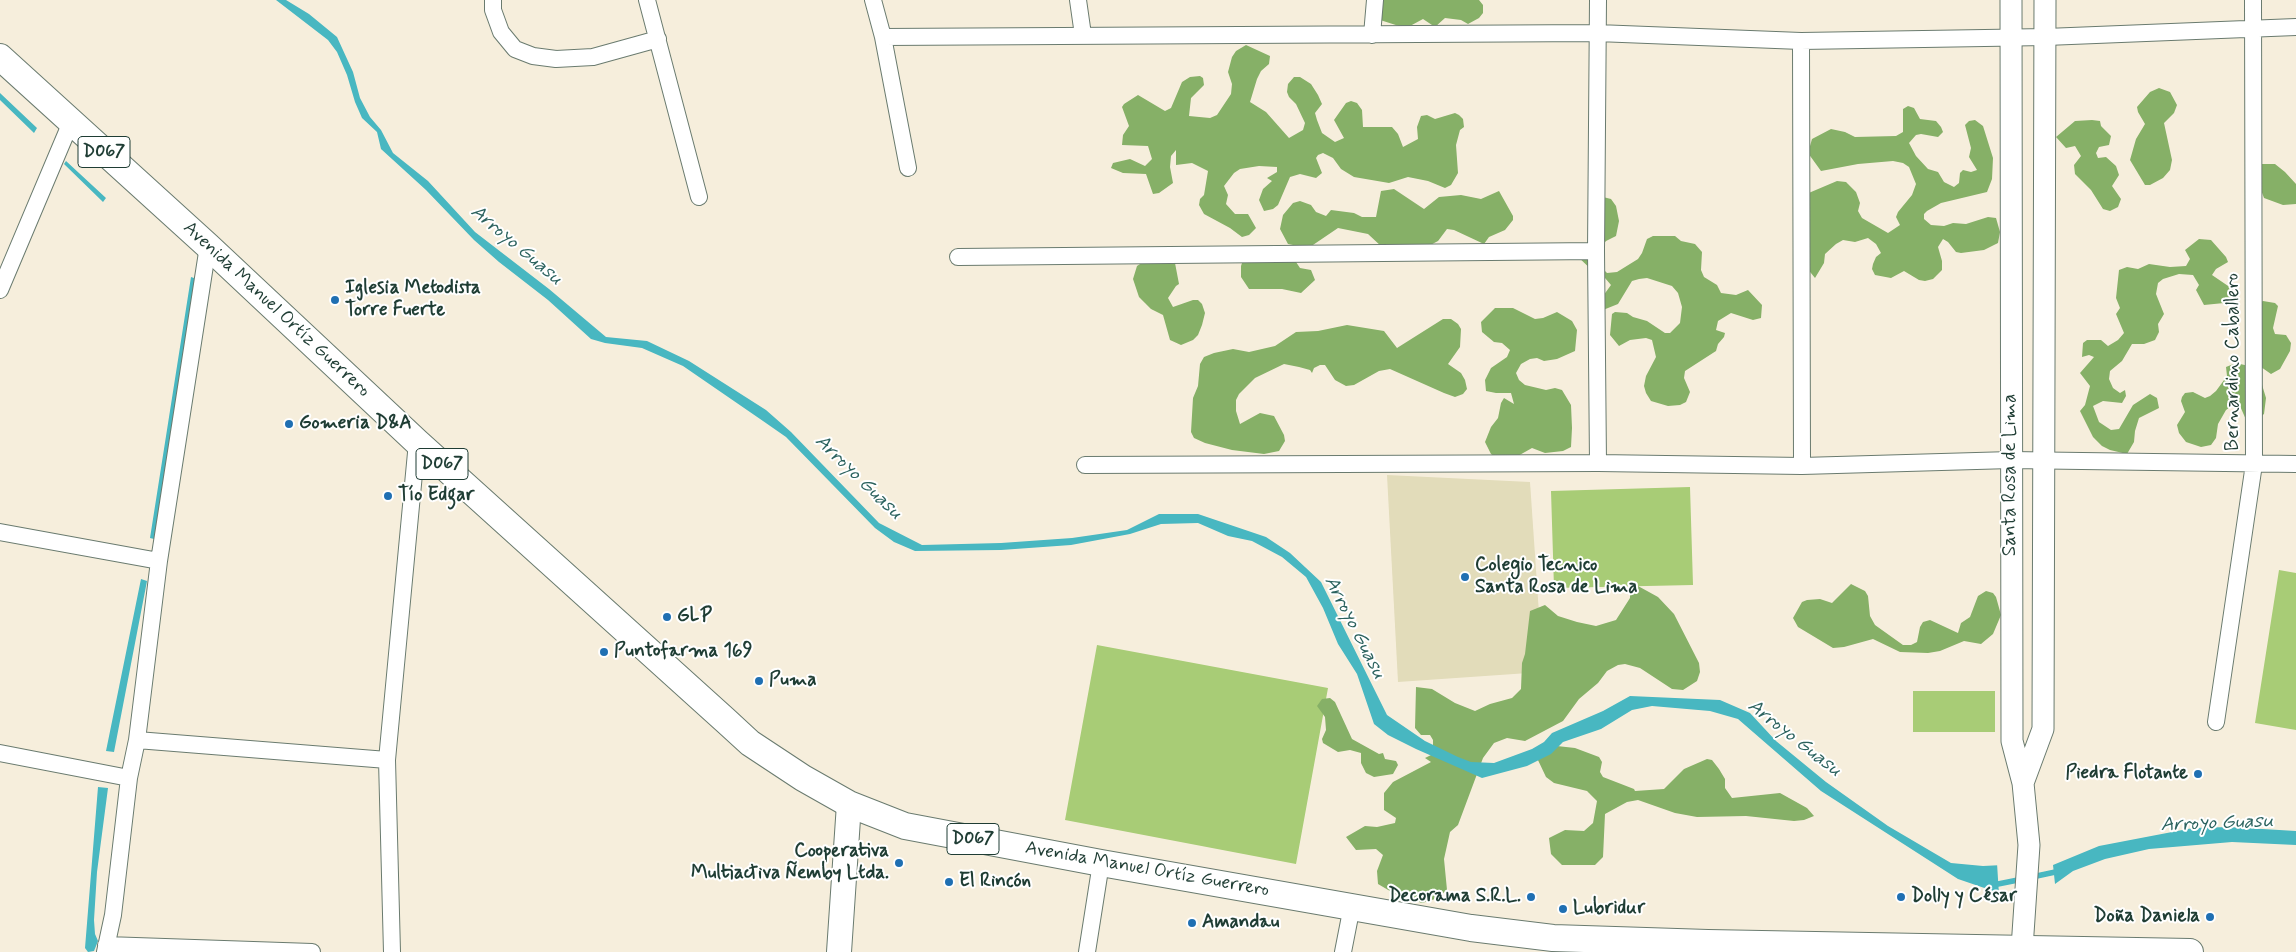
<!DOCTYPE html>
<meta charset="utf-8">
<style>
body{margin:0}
canvas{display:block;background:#f6eedc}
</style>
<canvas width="2296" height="952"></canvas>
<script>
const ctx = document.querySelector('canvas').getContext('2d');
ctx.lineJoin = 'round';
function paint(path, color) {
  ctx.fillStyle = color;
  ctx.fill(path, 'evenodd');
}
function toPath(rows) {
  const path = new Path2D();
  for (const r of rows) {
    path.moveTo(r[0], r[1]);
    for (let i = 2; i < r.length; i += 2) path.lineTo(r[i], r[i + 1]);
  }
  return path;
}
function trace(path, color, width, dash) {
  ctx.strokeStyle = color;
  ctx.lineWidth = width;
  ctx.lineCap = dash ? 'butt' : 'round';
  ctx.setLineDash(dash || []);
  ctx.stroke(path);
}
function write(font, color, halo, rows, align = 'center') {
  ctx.font = font + ' Mynerve,sans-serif';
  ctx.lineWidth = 4;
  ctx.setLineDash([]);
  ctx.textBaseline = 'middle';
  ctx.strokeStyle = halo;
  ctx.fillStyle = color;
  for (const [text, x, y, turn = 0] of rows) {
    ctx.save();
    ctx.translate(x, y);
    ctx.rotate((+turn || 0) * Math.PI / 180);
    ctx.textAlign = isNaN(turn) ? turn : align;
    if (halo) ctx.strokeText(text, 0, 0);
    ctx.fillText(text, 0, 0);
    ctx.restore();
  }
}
paint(toPath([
 [1387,475,1530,482,1543,672,1398,682]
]), '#e2dcba');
paint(toPath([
 [1690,487,1693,585,1554,588,1551,491],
 [2279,570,2296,573,2296,730,2255,723],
 [1097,645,1328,688,1296,864,1065,820],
 [1913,691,1995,691,1995,732,1913,732]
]), '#a8cc76');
paint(toPath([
 [1373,0,1479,0,1483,5,1483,13,1479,18,1468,24,1461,20,1445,18,1435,27,1423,19,1410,26,1402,27,1377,19],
 [1246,45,1270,56,1269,64,1261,71,1257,79,1250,102,1266,112,1289,138,1303,130,1305,123,1296,104,1289,97,1287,92,1288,84,1294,77,1300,77,1311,84,1318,95,1322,104,1315,113,1317,120,1322,133,1335,142,1344,138,1334,120,1346,103,1351,101,1357,103,1362,110,1363,127,1392,127,1398,134,1403,147,1418,139,1417,127,1421,116,1427,115,1435,119,1455,113,1459,115,1463,119,1464,127,1460,130,1456,145,1458,173,1451,185,1445,188,1428,181,1408,177,1389,183,1354,177,1341,169,1333,158,1323,153,1318,155,1316,158,1322,173,1316,178,1300,174,1290,177,1278,205,1273,209,1264,211,1259,200,1263,189,1272,181,1267,178,1277,172,1277,167,1259,166,1240,169,1234,173,1224,186,1228,195,1226,204,1235,214,1248,214,1256,228,1249,235,1242,237,1230,228,1204,214,1199,205,1200,199,1204,195,1208,171,1192,163,1176,165,1176,150,1171,156,1170,167,1173,183,1159,193,1153,194,1146,174,1123,173,1111,168,1113,163,1130,159,1145,166,1152,159,1148,146,1122,145,1123,135,1129,126,1122,107,1124,104,1138,95,1165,111,1171,108,1182,82,1190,77,1200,76,1203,78,1204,85,1191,98,1189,116,1210,118,1217,115,1231,94,1232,84,1228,72,1232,57,1236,51],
 [2159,88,2170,92,2177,105,2174,113,2164,123,2172,160,2170,170,2163,178,2150,185,2145,185,2130,160,2136,139,2145,124,2138,112,2137,107,2150,92],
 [1908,106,1914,108,1920,119,1936,121,1941,127,1943,132,1938,137,1921,134,1916,135,1909,143,1916,156,1928,169,1938,172,1944,182,1954,187,1959,183,1960,173,1963,170,1971,172,1977,170,1969,157,1971,148,1965,125,1969,121,1975,120,1983,126,1993,158,1992,179,1987,192,1941,203,1927,211,1924,214,1924,219,1931,225,1944,226,1953,223,1966,224,1988,217,1996,218,2000,232,1998,243,1984,250,1961,253,1956,252,1948,242,1943,239,1938,247,1942,261,1942,270,1933,279,1925,281,1919,280,1904,271,1891,278,1875,275,1872,269,1873,264,1876,257,1881,253,1876,244,1868,238,1855,242,1843,240,1836,244,1825,254,1824,263,1815,278,1802,262,1804,195,1837,181,1846,182,1856,192,1860,203,1858,211,1862,218,1888,233,1900,225,1896,217,1898,212,1912,195,1916,184,1909,167,1903,163,1893,161,1858,164,1821,171,1808,153,1812,139,1831,129,1845,132,1855,137,1896,136,1903,132,1903,109],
 [2092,120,2100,121,2101,126,2111,136,2109,145,2099,147,2096,153,2098,158,2106,157,2116,166,2119,175,2112,186,2121,199,2118,207,2110,211,2103,209,2091,190,2075,174,2074,165,2081,156,2075,146,2066,148,2056,137,2075,121],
 [2261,164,2275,164,2285,172,2296,184,2296,204,2283,205,2264,198,2261,190],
 [1394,189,1424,209,1439,197,1461,195,1481,199,1499,191,1513,216,1513,220,1505,230,1489,237,1484,244,1454,230,1447,229,1438,241,1421,250,1382,247,1368,234,1338,228,1310,247,1303,247,1288,244,1280,229,1283,215,1293,203,1300,201,1311,205,1316,212,1326,216,1331,210,1354,213,1362,217,1376,217,1381,191],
 [1603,197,1611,199,1616,206,1619,221,1616,236,1606,241,1603,245,1603,269,1607,273,1617,272,1638,259,1642,253,1647,239,1653,236,1675,236,1681,241,1695,244,1702,252,1701,270,1704,277,1717,285,1721,293,1736,295,1748,290,1762,305,1761,318,1753,320,1731,313,1718,321,1716,330,1725,333,1724,337,1718,344,1716,351,1685,371,1684,378,1690,392,1686,402,1680,405,1668,406,1651,401,1646,393,1644,386,1646,376,1656,357,1652,340,1646,338,1630,340,1619,346,1610,335,1612,314,1615,312,1627,313,1633,317,1647,321,1665,333,1670,333,1680,323,1682,307,1678,293,1672,286,1647,278,1639,279,1632,281,1618,304,1603,310,1603,296,1611,285,1605,278,1597,275,1575,254,1582,245,1591,242],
 [2199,239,2211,240,2226,257,2228,262,2216,269,2212,275,2234,290,2233,298,2224,303,2204,305,2196,290,2199,285,2193,275,2179,274,2163,279,2158,283,2156,294,2164,314,2158,324,2159,332,2155,340,2144,344,2132,344,2122,361,2110,371,2109,379,2113,388,2120,393,2125,390,2126,396,2122,403,2103,401,2093,406,2099,422,2111,430,2119,429,2133,405,2150,394,2157,398,2159,408,2139,418,2135,431,2134,442,2127,454,2110,450,2102,446,2093,437,2080,411,2085,405,2090,386,2080,373,2094,357,2089,355,2082,357,2083,343,2087,340,2101,340,2108,346,2118,340,2124,333,2116,314,2120,308,2116,298,2119,270,2127,267,2138,269,2149,264,2170,267,2186,266,2190,259,2185,250],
 [1244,257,1296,262,1300,268,1311,270,1315,280,1301,293,1282,289,1249,289,1241,277,1241,266],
 [1143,262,1175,263,1179,284,1176,286,1168,298,1173,307,1193,300,1198,300,1202,304,1205,313,1202,325,1198,335,1193,340,1181,345,1170,340,1163,315,1151,309,1139,297,1133,279,1137,266],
 [2263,301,2275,303,2278,306,2273,328,2275,334,2286,335,2291,343,2290,351,2280,369,2271,374,2261,367,2258,304],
 [1495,308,1513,308,1535,319,1543,318,1557,312,1572,321,1577,330,1575,351,1557,359,1544,361,1537,358,1530,359,1521,364,1516,373,1519,380,1525,385,1546,390,1555,388,1562,390,1571,405,1572,428,1571,447,1563,451,1545,453,1532,448,1509,461,1500,460,1491,454,1485,442,1491,427,1498,418,1501,403,1504,398,1514,404,1511,393,1496,393,1486,391,1485,380,1491,368,1507,357,1510,350,1502,343,1494,342,1482,332,1481,322],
 [1443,319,1451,319,1458,324,1461,329,1460,347,1448,364,1461,373,1465,380,1467,389,1463,394,1455,397,1444,393,1390,369,1379,371,1354,385,1346,386,1335,380,1325,365,1320,365,1314,368,1312,373,1310,370,1299,367,1284,364,1255,378,1239,394,1236,400,1236,411,1240,424,1260,413,1274,416,1284,435,1285,441,1279,451,1264,454,1232,450,1205,443,1194,438,1191,432,1193,398,1198,386,1200,364,1204,357,1214,353,1233,349,1249,352,1275,346,1296,332,1318,331,1347,325,1384,331,1397,348],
 [2236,363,2253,367,2260,378,2266,398,2264,414,2254,422,2247,422,2240,406,2233,405,2226,410,2218,424,2216,438,2211,445,2201,447,2186,442,2179,433,2177,425,2185,412,2181,401,2182,397,2185,393,2193,392,2205,398,2210,396,2216,391,2227,376,2226,367],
 [1851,584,1865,591,1868,596,1870,616,1875,625,1903,645,1911,645,1917,642,1920,627,1923,622,1930,620,1958,633,1961,623,1970,617,1978,596,1986,591,1993,593,1996,597,2001,615,1993,634,1981,644,1964,641,1940,651,1928,653,1900,652,1873,639,1844,647,1833,648,1798,627,1793,618,1802,602,1807,600,1820,599,1832,603],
 [1638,586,1658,597,1674,614,1699,663,1700,672,1697,681,1683,690,1672,689,1640,668,1625,664,1618,665,1607,671,1598,683,1579,699,1563,721,1525,741,1507,738,1494,743,1483,758,1458,825,1450,832,1444,859,1447,890,1435,899,1422,903,1395,894,1378,884,1377,871,1383,855,1376,849,1356,850,1346,837,1365,826,1377,827,1395,823,1396,818,1384,810,1384,793,1393,782,1431,762,1425,758,1433,754,1433,740,1430,735,1421,735,1415,728,1416,687,1432,689,1455,703,1475,711,1490,704,1512,698,1521,689,1522,663,1525,654,1530,611,1545,605,1558,616,1577,622,1596,626,1616,620,1630,598,1630,592],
 [1330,698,1335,702,1352,739,1379,754,1383,753,1385,759,1396,761,1398,765,1393,774,1374,777,1366,773,1361,763,1361,753,1350,750,1338,752,1323,743,1322,739,1326,730,1325,717,1317,706,1322,699],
 [1557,746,1575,748,1599,757,1602,762,1600,772,1603,777,1634,789,1635,791,1664,789,1684,769,1707,759,1712,760,1719,769,1725,779,1725,788,1732,798,1780,793,1807,808,1814,816,1804,820,1794,821,1746,816,1697,817,1675,813,1638,800,1627,802,1605,814,1603,857,1595,865,1562,865,1551,854,1549,838,1565,830,1584,831,1593,823,1597,801,1587,791,1554,783,1546,777,1537,758]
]), '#86b067');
paint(toPath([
 [276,0,286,0,309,14,337,37,353,72,360,98,370,117,381,130,393,153,428,181,475,232,549,289,606,337,647,341,689,361,766,410,791,432,879,523,922,545,1001,543,1072,538,1127,530,1159,514,1198,514,1266,537,1290,553,1321,582,1387,715,1425,741,1458,757,1471,762,1494,763,1532,749,1544,742,1552,733,1603,711,1630,696,1720,700,1750,713,1776,741,1826,782,1888,826,1951,863,1983,866,2003,865,2005,895,1958,879,1821,791,1738,719,1710,711,1652,706,1632,710,1601,729,1563,742,1551,754,1527,766,1482,778,1416,749,1388,735,1374,724,1357,674,1338,644,1323,608,1306,577,1282,557,1252,541,1228,536,1198,523,1161,524,1130,534,1071,545,1001,550,915,551,894,542,875,528,786,437,763,421,683,366,642,348,605,343,591,339,548,300,499,262,474,240,426,190,381,149,377,132,362,118,355,102,347,75,337,52,328,40],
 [0,93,37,128,34,133,0,100],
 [66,161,106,198,103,202,64,164],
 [191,277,197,279,154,539,150,538],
 [141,579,147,581,114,752,106,751],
 [98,787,108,788,97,872,94,920,95,934,98,941,94,951,88,952,85,948],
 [2229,827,2296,831,2296,845,2232,842,2149,849,2105,859,2073,871,2055,884,2053,865,2099,846,2193,828]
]), '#48b7c1');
paint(toPath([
 [2003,862,2005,864,2008,895,2006,898,1999,895,1997,863]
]), '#f6eedc');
trace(toPath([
 [2032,877,2060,871],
 [1998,884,2023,879]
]), '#48b7c1', 5.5);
const minor = toPath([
 [493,0,493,10,501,32,515,49,533,56,556,59,593,57,658,39],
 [647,0,699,197],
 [873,0,883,37,908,168],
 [1078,0,1083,35],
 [1372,35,1375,0],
 [883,37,1597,33,1801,41,2046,37,2296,27],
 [1801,41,1802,466],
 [958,257,1596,251],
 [0,290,71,122],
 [1598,463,1596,251,1598,0],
 [1085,465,1598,463,1802,466,2011,460,2296,464],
 [0,532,159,561],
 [2216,722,2254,464,2253,0],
 [137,740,387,760],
 [0,753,129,778],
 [106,945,312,952],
 [105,952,113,915,129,778,137,740,159,561,208,246],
 [392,952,387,760,417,442],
 [1087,952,1101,863],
 [1343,952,1352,906]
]);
const tertiary = toPath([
 [2011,0,2012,741,2023,783,2029,845,2022,948],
 [2023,783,2043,729,2045,0]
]);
const secondary = toPath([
 [839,952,849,804]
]);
const primary = toPath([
 [0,57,208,246,417,442,725,720,750,743,803,778,849,804,905,826,1101,863,1471,928,1553,938,1708,943,2190,952]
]);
trace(minor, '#6a7b6f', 18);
trace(tertiary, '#6a7b6f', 23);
trace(secondary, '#6a7b6f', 26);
trace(primary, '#6a7b6f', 28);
trace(minor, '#fff', 16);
trace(tertiary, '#fff', 21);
trace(secondary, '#fff', 24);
trace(primary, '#fff', 26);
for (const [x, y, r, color] of [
 [335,300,5,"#1f6fb2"],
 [289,424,5,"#1f6fb2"],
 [388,496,5,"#1f6fb2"],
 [1465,577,5,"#1f6fb2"],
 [667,617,5,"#1f6fb2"],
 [604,652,5,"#1f6fb2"],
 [759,681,5,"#1f6fb2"],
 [2198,774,5,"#1f6fb2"],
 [899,863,5,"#1f6fb2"],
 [949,882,5,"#1f6fb2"],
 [1531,897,5,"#1f6fb2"],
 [1901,897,5,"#1f6fb2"],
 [1563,909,5,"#1f6fb2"],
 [2210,917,5,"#1f6fb2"],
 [1192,923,5,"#1f6fb2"]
]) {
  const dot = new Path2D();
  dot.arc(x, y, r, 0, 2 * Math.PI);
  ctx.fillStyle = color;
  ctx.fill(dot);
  trace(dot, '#fff', 2);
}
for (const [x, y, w] of [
 [104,152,52],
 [442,464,52],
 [973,839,52]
]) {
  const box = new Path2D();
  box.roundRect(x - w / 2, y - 15.5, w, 31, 4);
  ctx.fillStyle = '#fff';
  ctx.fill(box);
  trace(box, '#1f3d34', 1);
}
write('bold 18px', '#1f3d34', null, [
 ["D067",104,152],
 ["D067",442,464],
 ["D067",973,839]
]);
write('bold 19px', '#1f3d34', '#fff', [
 ["Iglesia Metodista",345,289],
 ["Torre Fuerte",345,311],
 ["Gomeria D&A",299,424],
 ["Tío Edgar",398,496],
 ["Colegio Tecnico",1475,566],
 ["Santa Rosa de Lima",1475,588],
 ["GLP",677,617],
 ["Puntofarma 169",614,652],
 ["Puma",769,681],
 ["Piedra Flotante",2188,774,"right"],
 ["Cooperativa",889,852,"right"],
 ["Multiactiva Ñemby Ltda.",889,874,"right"],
 ["El Rincón",959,882],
 ["Decorama S.R.L.",1521,897,"right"],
 ["Dolly y César",1911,897],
 ["Lubridur",1573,909],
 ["Doña Daniela",2200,917,"right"],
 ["Amandau",1202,923]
], 'left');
write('19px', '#1f3d34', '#fff', [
 ["Avenida Manuel Ortíz Guerrero",276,310,43],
 ["Bernardino Caballero",2234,362,-90],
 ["Santa Rosa de Lima",2011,475,-90],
 ["Avenida Manuel Ortíz Guerrero",1147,870,10]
]);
write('italic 20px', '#2b625e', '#fff', [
 ["Arroyo Guasu",516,246,40],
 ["Arroyo Guasu",858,478,44],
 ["Arroyo Guasu",1354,628,63],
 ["Arroyo Guasu",1794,739,38],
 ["Arroyo Guasu",2217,824,-2]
]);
</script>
